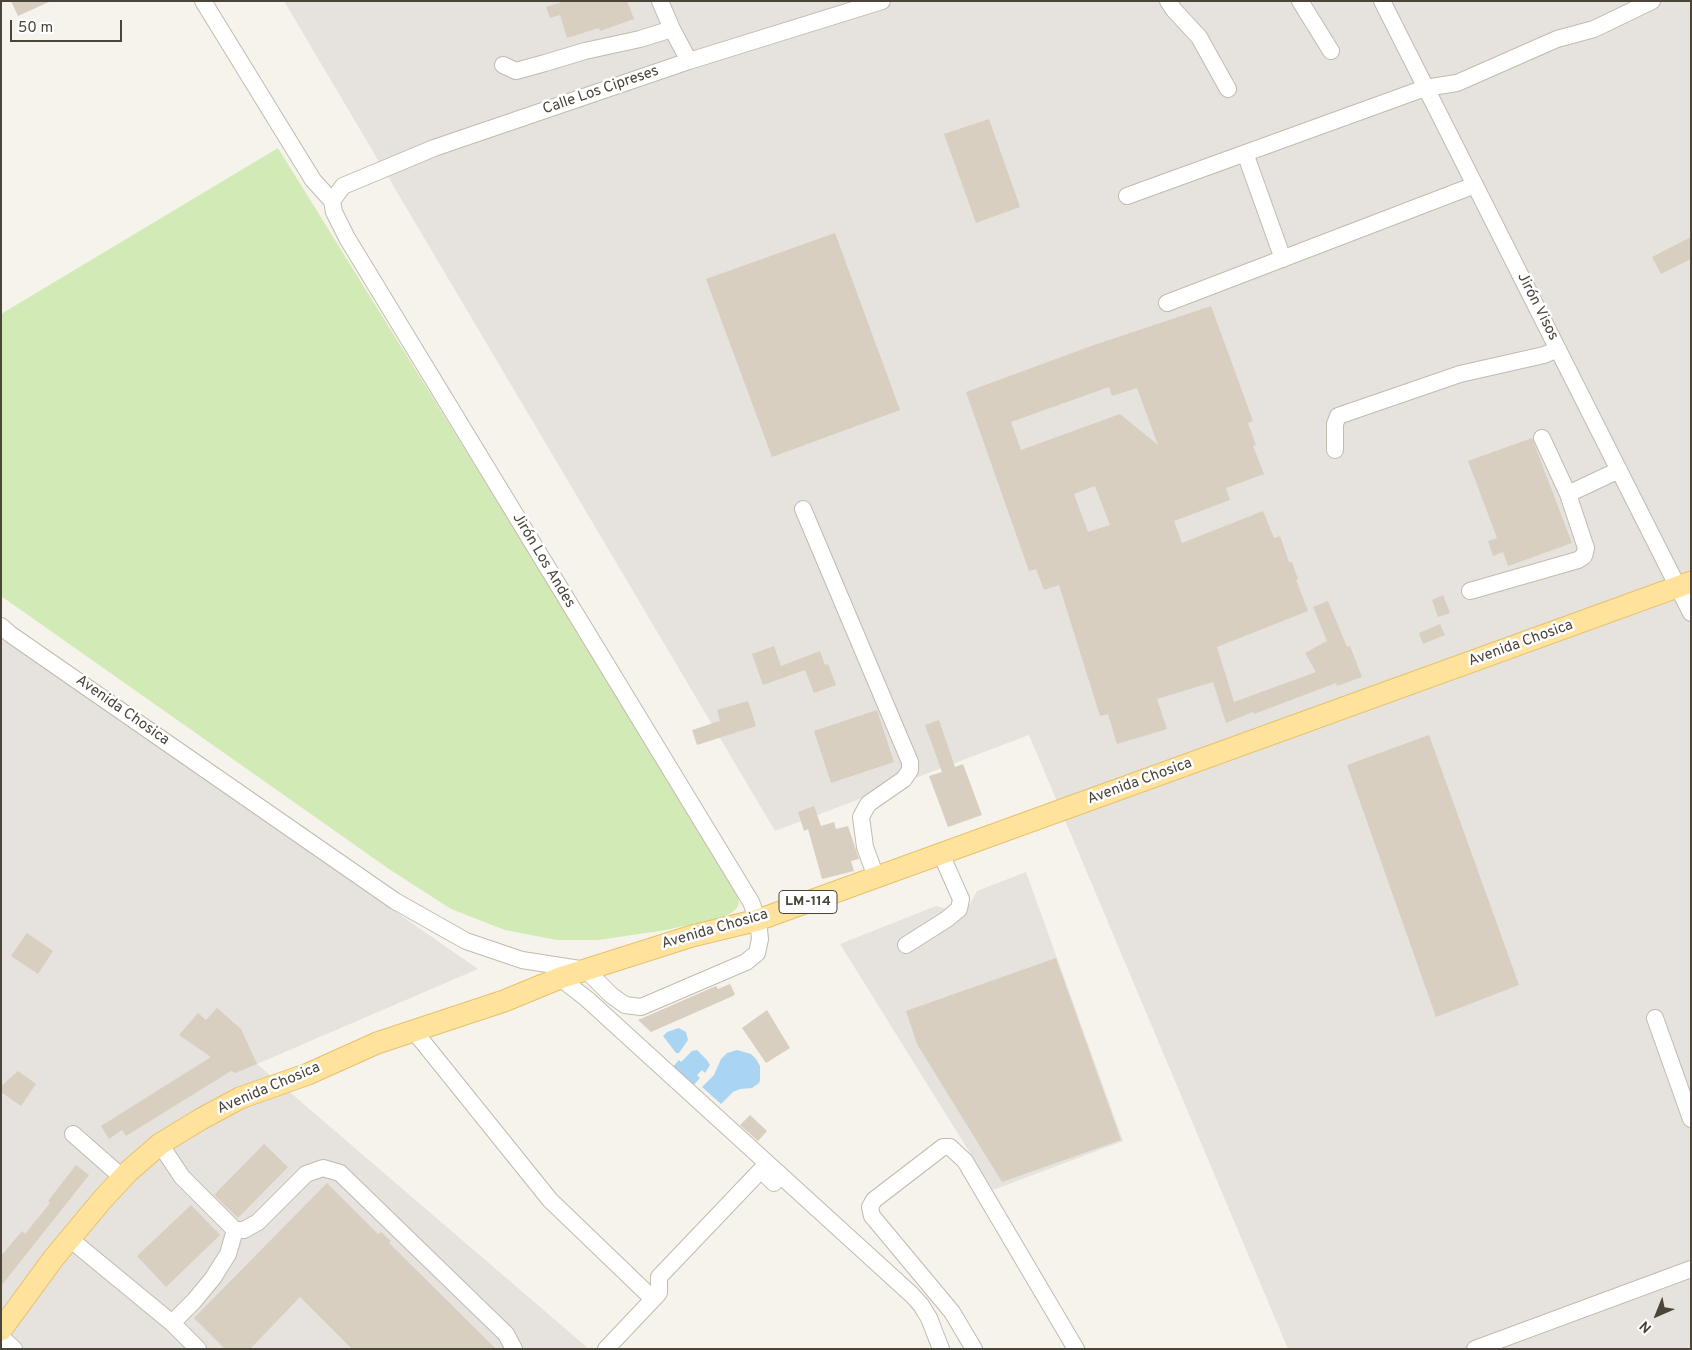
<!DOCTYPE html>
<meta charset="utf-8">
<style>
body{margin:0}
#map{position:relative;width:1692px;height:1350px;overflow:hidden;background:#f6f3ec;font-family:Overpass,sans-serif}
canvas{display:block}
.frame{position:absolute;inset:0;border:2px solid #4b4439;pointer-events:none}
.north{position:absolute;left:1632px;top:1290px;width:50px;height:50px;-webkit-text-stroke:4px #fff;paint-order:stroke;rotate:224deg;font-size:14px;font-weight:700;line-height:20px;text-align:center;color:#4b4439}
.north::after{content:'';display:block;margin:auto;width:18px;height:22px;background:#4b4439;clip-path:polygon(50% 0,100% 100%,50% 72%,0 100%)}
.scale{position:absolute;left:10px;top:20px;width:112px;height:22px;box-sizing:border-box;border:2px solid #4b4439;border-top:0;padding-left:6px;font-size:15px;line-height:18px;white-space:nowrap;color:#4b4439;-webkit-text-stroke:4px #fff;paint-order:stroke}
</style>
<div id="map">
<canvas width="1692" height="1350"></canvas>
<div class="frame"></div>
<div class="north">N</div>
<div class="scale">50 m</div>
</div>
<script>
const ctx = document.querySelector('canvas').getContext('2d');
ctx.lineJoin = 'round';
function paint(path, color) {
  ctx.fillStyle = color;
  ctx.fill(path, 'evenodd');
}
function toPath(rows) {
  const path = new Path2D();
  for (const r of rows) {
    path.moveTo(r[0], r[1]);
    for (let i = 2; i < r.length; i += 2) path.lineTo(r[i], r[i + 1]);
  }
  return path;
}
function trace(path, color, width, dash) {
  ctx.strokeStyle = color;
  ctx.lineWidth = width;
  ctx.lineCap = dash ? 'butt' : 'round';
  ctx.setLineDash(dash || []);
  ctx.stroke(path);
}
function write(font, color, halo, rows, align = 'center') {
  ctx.font = font + ' Overpass,sans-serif';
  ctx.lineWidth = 5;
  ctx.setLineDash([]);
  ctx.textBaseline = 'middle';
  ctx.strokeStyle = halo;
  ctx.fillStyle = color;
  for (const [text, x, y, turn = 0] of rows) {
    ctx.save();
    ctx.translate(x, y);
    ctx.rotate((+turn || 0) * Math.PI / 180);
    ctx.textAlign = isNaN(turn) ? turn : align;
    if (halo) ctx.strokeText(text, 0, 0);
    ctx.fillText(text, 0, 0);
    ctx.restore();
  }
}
paint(toPath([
 [284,1,1691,1,1691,1349,1288,1349,1029,735,775,831],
 [1,638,478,969,257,1064,589,1349,1,1349],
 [1026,872,1123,1141,993,1190,840,944,936,906,952,911,970,904,977,891]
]), '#e6e2dd');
paint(toPath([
 [278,148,736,887,739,903,737,908,731,913,723,917,666,930,598,940,557,940,505,930,451,909,389,869,1,596,1,314]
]), '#d2eab5');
paint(toPath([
 [679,1028,686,1032,688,1040,679,1053,676,1053,663,1036,667,1032],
 [697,1050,707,1060,710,1065,705,1073,702,1070,697,1075,700,1078,691,1088,671,1069,679,1060,681,1062,692,1051],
 [737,1050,751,1054,756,1059,760,1066,760,1080,759,1083,752,1088,740,1089,733,1092,721,1104,702,1087,714,1075,721,1059,727,1053]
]), '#a9d4f2');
paint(toPath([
 [11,1,51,1,18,16],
 [565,1,627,1,634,19,600,31,599,28,567,38,560,15,550,18,546,7],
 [989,119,1020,207,976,223,944,134],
 [835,233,900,410,772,457,706,279],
 [1691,237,1691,259,1661,274,1652,257],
 [1211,306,1253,421,1248,423,1256,445,1253,446,1264,474,1226,488,1230,500,1174,521,1182,543,1263,511,1274,538,1280,536,1289,562,1292,562,1298,579,1296,580,1308,611,1217,647,1234,702,1316,672,1305,653,1327,641,1313,607,1328,601,1347,647,1350,646,1362,677,1337,686,1336,683,1254,714,1253,712,1226,723,1213,682,1157,699,1167,729,1117,744,1108,714,1100,716,1059,585,1044,590,1036,569,1029,571,966,392,1094,345],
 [1109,387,1112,396,1137,388,1158,445,1120,414,1021,450,1011,422],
 [1095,486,1110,525,1088,532,1074,494],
 [1532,438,1572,543,1508,566,1503,552,1493,556,1488,541,1497,538,1468,461],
 [1443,595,1450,613,1438,617,1432,600],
 [1440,624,1445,635,1423,644,1419,633],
 [774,646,781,666,820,651,825,665,828,664,836,685,814,693,805,670,763,685,752,654],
 [748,701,756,726,697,745,692,730,720,721,717,710],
 [877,710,894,762,831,783,814,731],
 [939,720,955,767,963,764,982,815,948,827,929,776,942,772,925,725],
 [1429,735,1519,985,1436,1017,1347,765],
 [814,806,821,826,834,822,836,829,848,826,859,859,851,861,854,871,822,879,808,829,804,831,798,812],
 [27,933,53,951,38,974,11,956],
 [1056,958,1121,1140,1002,1182,917,1044,906,1011],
 [730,984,735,994,733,996,651,1032,638,1020,716,986,718,989],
 [217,1008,241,1029,257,1064,235,1073,231,1071,126,1136,122,1130,109,1139,101,1126,211,1057,179,1035,198,1013,206,1020],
 [767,1010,790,1048,766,1063,742,1028],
 [18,1071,36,1084,21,1106,1,1092,1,1086],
 [750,1115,767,1131,758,1141,740,1125],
 [264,1144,288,1167,238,1218,214,1195],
 [76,1165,89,1175,1,1286,1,1256,22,1231,25,1234,50,1203,48,1201],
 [327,1183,378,1234,381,1232,391,1241,389,1243,496,1349,352,1349,300,1297,250,1349,225,1349,194,1318],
 [191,1205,220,1235,166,1287,137,1256]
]), '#d8cfc1');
const minor = toPath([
 [203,1,313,180,332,201],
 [660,1,672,29,689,61],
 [1168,1,1174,10,1199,37,1228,89],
 [1300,1,1331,51],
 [1382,1,1691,613],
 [503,65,516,71,545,63,585,51,640,39,672,29],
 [1245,153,1283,259],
 [1127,196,1425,88,1457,83,1557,39,1594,29,1652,1],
 [332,201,343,186,434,148,689,61,882,1],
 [1167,303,1475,185],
 [1542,438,1568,494],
 [1335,450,1335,424,1338,416,1460,374,1544,355,1558,349],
 [803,509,910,762,910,770,904,779,868,804,861,817,865,847,876,877],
 [1470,591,1578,560,1584,556,1586,548,1568,494,1619,470],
 [1,626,10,634,395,901,466,941,522,960,586,970,611,995,625,1005,641,1007,746,962,757,953,760,939,758,920,751,902,347,238,334,212,332,201],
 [906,945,947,919,959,909,961,899,941,854],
 [560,978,587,999,912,1295,921,1305,929,1318,941,1349],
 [1655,1018,1691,1119],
 [414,1031,550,1200,653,1299],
 [73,1134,123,1178],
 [160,1144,182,1177,235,1230],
 [70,1239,172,1323,198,1349],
 [172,1323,194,1301,213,1278,228,1254,235,1230,244,1230,258,1222,306,1174,323,1168,340,1173,506,1334,514,1349],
 [1,1337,14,1349],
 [606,1349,659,1293,659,1277,761,1170,774,1183],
 [974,1349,952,1312,872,1216,870,1207,874,1200,943,1147,950,1147,965,1161,1076,1349],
 [1475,1349,1691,1269]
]);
const major = toPath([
 [1,1330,53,1259,102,1200,129,1171,160,1144,201,1119,240,1098,308,1074,377,1043,504,1001,560,978,692,936,758,920,1691,582]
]);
trace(minor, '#c2bbae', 18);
trace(major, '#e6c16a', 23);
trace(minor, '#fff', 16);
trace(major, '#ffe39c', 21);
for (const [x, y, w] of [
 [808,902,58]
]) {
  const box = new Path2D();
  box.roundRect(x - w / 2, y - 11.5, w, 23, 4);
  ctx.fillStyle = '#fff';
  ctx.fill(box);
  trace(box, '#4b4439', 1);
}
write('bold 14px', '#4b4439', null, [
 ["LM-114",808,902]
]);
write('15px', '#4b4439', '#fff', [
 ["Calle Los Cipreses",601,91,-19],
 ["Jirón Visos",1537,307,63],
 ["Jirón Los Andes",543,561,59],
 ["Avenida Chosica",1521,644,-20],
 ["Avenida Chosica",122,711,35],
 ["Avenida Chosica",1140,782,-20],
 ["Avenida Chosica",715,930,-16],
 ["Avenida Chosica",269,1089,-23]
]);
</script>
